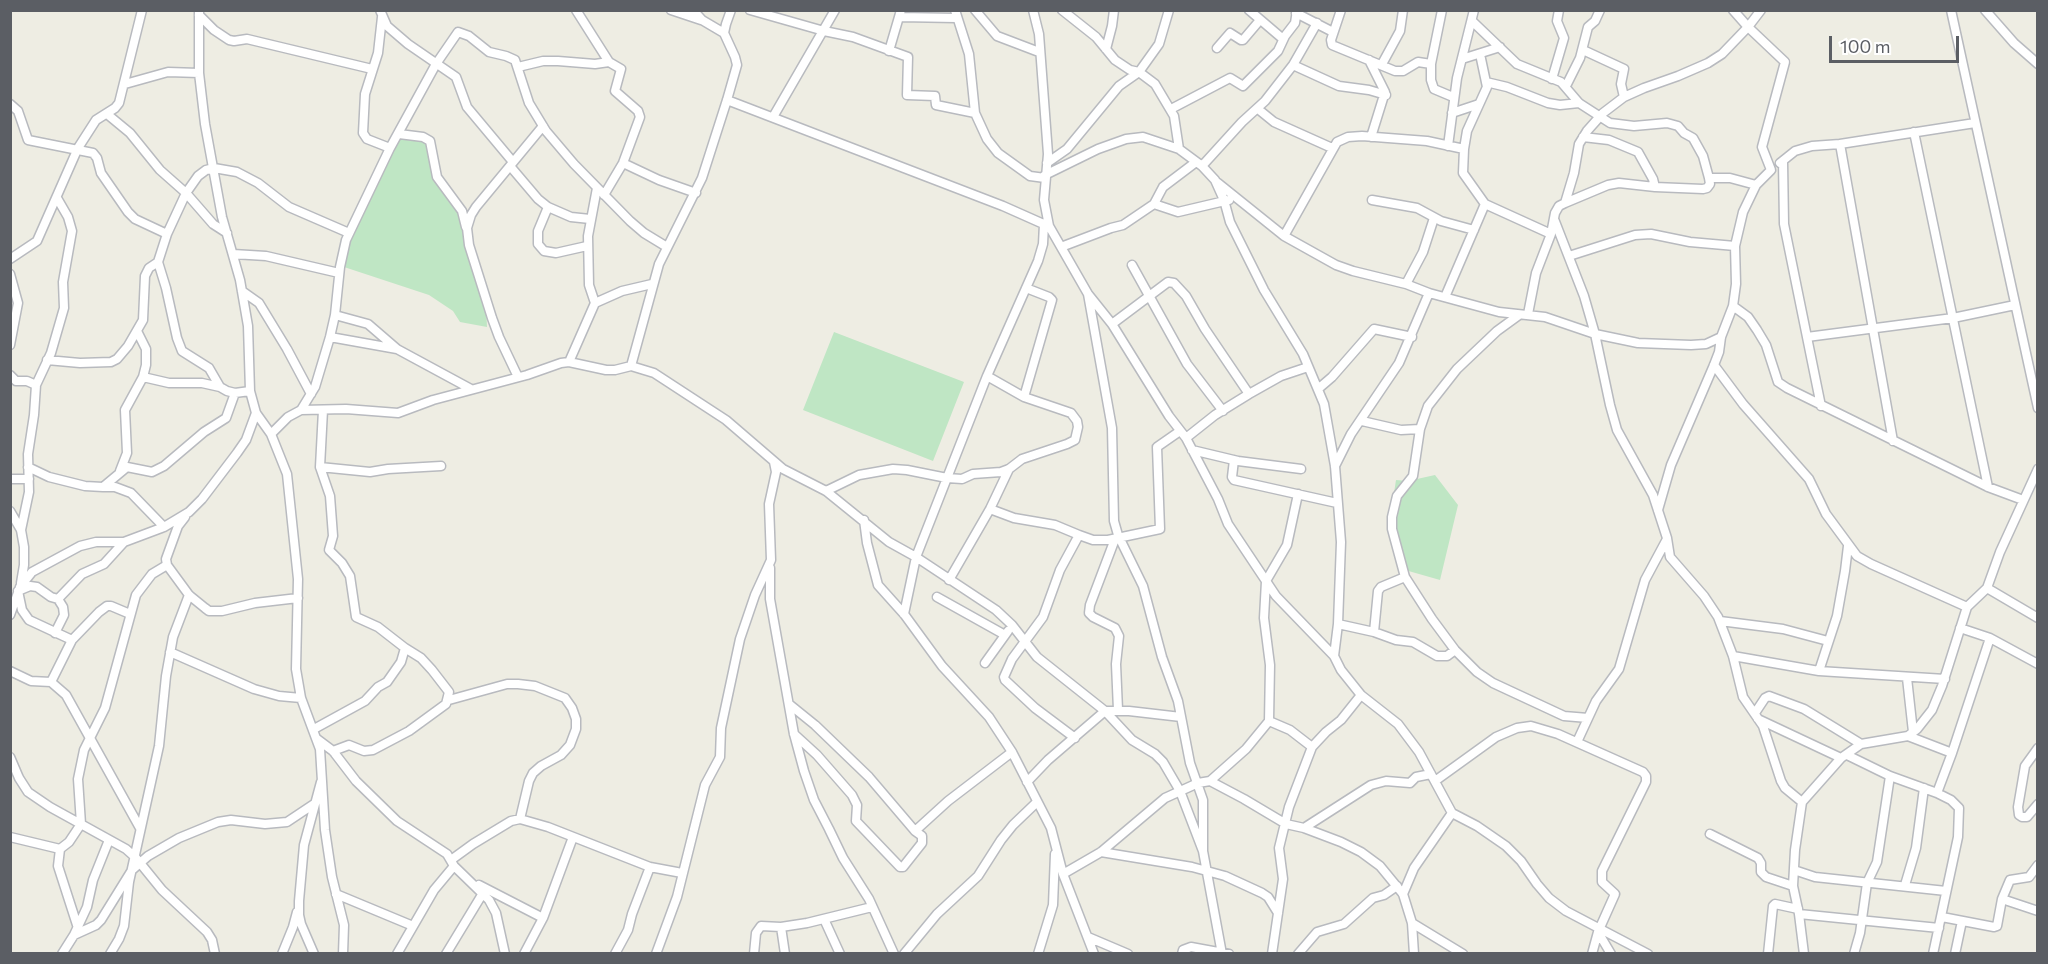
<!DOCTYPE html>
<style>
body{margin:0}
#map{position:relative;width:2048px;height:964px;overflow:hidden;background:#eeede3;font-family:Commissioner,sans-serif}
canvas{display:block}
.frame{position:absolute;inset:0;border:12px solid #5b5e64;pointer-events:none}
.scale{position:absolute;left:1829px;top:36px;width:130px;height:27px;box-sizing:border-box;border:3px solid #5b5e64;border-top:0;padding-left:8px;font-size:18px;line-height:21px;white-space:nowrap;color:#5b5e64;-webkit-text-stroke:4px #fff;paint-order:stroke}
</style>
<div id="map">
<canvas width="2048" height="964"></canvas>
<div class="frame"></div>
<div class="scale">100 m</div>
</div>
<script>
const ctx = document.querySelector('canvas').getContext('2d');
ctx.lineJoin = 'round';
function paint(path, color) {
  ctx.fillStyle = color;
  ctx.fill(path, 'evenodd');
}
function toPath(rows) {
  const path = new Path2D();
  for (const r of rows) {
    path.moveTo(r[0], r[1]);
    for (let i = 2; i < r.length; i += 2) path.lineTo(r[i], r[i + 1]);
  }
  return path;
}
function trace(path, color, width, dash) {
  ctx.strokeStyle = color;
  ctx.lineWidth = width;
  ctx.lineCap = dash ? 'butt' : 'round';
  ctx.setLineDash(dash || []);
  ctx.stroke(path);
}
paint(toPath([
 [398,137,435,143,440,185,458,207,486,306,487,327,460,322,453,311,429,295,341,266,345,239],
 [834,332,964,382,933,461,803,410],
 [1435,475,1458,505,1440,580,1405,570,1390,519,1396,480,1408,481]
]), '#bfe6c4');
const street = toPath([
 [199,10,199,73,205,124,222,217,240,280,248,326,250,391,256,413,271,434,287,474,298,579,296,669,301,698,320,749,325,830,332,877,344,925,343,954],
 [380,10,387,26,408,44,456,77,467,107,513,162],
 [576,10,609,62],
 [671,10,701,20],
 [693,10,702,20,724,33],
 [750,10,824,31,853,37,908,57,907,95,935,96,936,105,975,113],
 [955,10,969,54,975,113,987,139,998,153,1030,176,1045,178],
 [975,10,997,36,1039,52],
 [1033,10,1039,34,1048,154,1044,200,1049,226,1088,294,1112,324,1169,416,1186,438,1218,499,1228,524,1276,596,1334,656,1341,670,1361,695,1398,724,1419,752,1452,813,1477,826,1506,846,1521,861,1537,884,1549,898,1566,911,1648,954],
 [1062,10,1096,37,1115,60,1130,70,1139,72,1155,84,1174,116,1179,149],
 [1249,10,1283,39],
 [1341,10,1331,40,1332,45,1395,71,1403,71,1418,62,1431,64],
 [1442,10,1431,64,1431,80,1434,89,1453,97],
 [1951,10,2038,408],
 [1985,10,2014,43,2038,64],
 [1296,13,1333,32],
 [199,15,214,30,229,40,234,41,247,39,372,69],
 [382,17,378,53,365,94,363,133,367,139,390,148],
 [900,17,956,18],
 [1472,21,1517,64,1561,82,1579,103,1610,123,1634,126,1667,123,1678,126,1684,133,1693,138,1703,156,1709,178,1710,184,1707,188,1703,189,1655,187,1619,183,1608,185,1565,203],
 [1217,48,1230,33,1241,40,1243,40,1260,20],
 [1106,49,1112,26,1114,10],
 [1583,50,1624,69,1621,84,1624,97],
 [889,51,901,10],
 [1462,59,1500,47],
 [1369,60,1385,92,1371,137],
 [1382,64,1400,31,1403,10],
 [1293,65,1339,86,1369,90,1386,95],
 [518,67,543,61,558,61,595,64,609,62,621,69,615,91,638,111,640,117,623,163,604,195],
 [1552,79,1564,38,1557,21,1559,10],
 [1486,82,1507,87,1548,103,1560,105,1579,103],
 [125,84,168,72,199,73],
 [1566,86,1580,58,1588,27,1595,21,1600,10],
 [727,100,1003,206,1048,226],
 [10,104,18,111,28,140,93,153,97,158,101,173,128,212,135,219,167,234],
 [1171,109,1230,78,1243,86,1278,51,1285,36,1295,23,1297,10],
 [1258,109,1274,122,1332,148],
 [1452,113,1479,104],
 [107,114,130,133,160,170,186,193,213,224,227,233],
 [773,117,835,10],
 [1914,132,1988,487],
 [399,134,423,137,430,141,437,177,462,211,466,227],
 [1583,137,1609,140,1638,152,1653,179,1655,187],
 [1840,144,1893,441],
 [1448,146,1457,78,1474,10],
 [1464,149,1467,131,1487,87,1480,54],
 [1783,161,1784,224,1821,406],
 [623,163,659,180,696,193],
 [1047,163,1067,149,1119,86,1139,72,1159,44,1169,10],
 [1780,163,1795,151,1812,146,1840,144,1975,123],
 [510,166,538,199,548,207,571,217,590,219],
 [1202,166,1242,122,1265,101,1293,65,1317,23],
 [1045,175,1098,149,1126,139,1143,137,1179,149,1202,166,1215,180,1224,200,1230,222,1264,290,1303,354,1324,404,1335,466,1341,542,1338,624,1334,656],
 [1709,178,1730,178,1756,185],
 [1218,183,1284,236,1336,265,1353,271,1406,284,1429,293,1499,312,1545,317,1595,334,1638,343,1691,345,1706,344,1721,337],
 [1372,200,1417,208,1441,221,1474,230],
 [1154,204,1178,212,1229,200],
 [548,207,538,231,538,244,544,251,556,253,587,246],
 [1554,219,1584,296,1595,334,1610,405,1617,430,1653,495,1667,538,1670,557,1704,596,1718,617,1733,656,1743,697,1763,726,1781,781,1785,788,1802,802,1795,850,1793,886,1799,914,1804,954],
 [1284,236,1337,142,1348,137,1362,136,1427,141,1464,149,1463,173,1485,204,1551,234],
 [1061,247,1111,228,1123,225,1154,204,1163,187,1196,162],
 [233,254,266,256,339,273],
 [1569,256,1635,235,1651,234,1690,242,1735,246],
 [10,259,37,241,78,148,96,120,115,108,119,103,142,10],
 [1132,265,1187,364,1223,411],
 [10,274,18,303,10,345],
 [1406,284,1423,252,1434,218],
 [242,291,259,303,287,349,311,394],
 [1088,294,1112,428,1114,521,1118,535,1143,586,1162,657,1178,701,1190,763,1203,800,1203,851,1222,954],
 [1445,297,1485,204],
 [595,303,589,285,588,236,597,188],
 [1733,306,1748,317,1757,330,1766,345,1778,382,1787,388,1988,487,2023,500],
 [1528,314,1536,273,1551,234,1555,213,1559,206,1565,203,1574,173,1579,144,1587,131,1603,113,1624,97,1644,88,1678,76,1708,63,1722,54,1748,27,1761,10],
 [335,315,368,324,397,349],
 [1112,324,1168,282,1174,283,1186,296,1205,329,1249,394],
 [330,337,397,349,471,389],
 [1807,337,1953,318,2015,305],
 [47,360,80,363,111,362,117,359,128,346,143,320,145,276,149,268,158,262],
 [569,362,595,303,622,291,652,284],
 [1714,365,1743,404,1809,479,1826,514,1857,556,1871,564,1967,607],
 [631,366,659,264,702,178,727,100,737,65,735,57,724,33,726,24,731,10],
 [10,375,16,381,27,381,36,385],
 [987,376,1024,397,1052,300,1049,297,1026,288],
 [143,377,169,383,202,383,220,387],
 [518,377,499,337,492,318,469,245,467,228,471,215,476,207,543,126],
 [1318,389,1332,377,1374,329,1412,337],
 [250,391,235,393,227,391,220,387,209,368,182,351,177,338,166,288,158,262,167,234,186,193,198,176,206,170,214,168,237,172,258,183,289,207,349,233],
 [301,410,315,387,330,337,335,315,340,267,346,240,390,148,436,64,458,32,469,36,489,52,506,56,515,60,529,103,546,131,574,164,630,221,644,233,667,247],
 [1362,421,1401,430,1420,429,1428,406,1457,369,1497,331,1519,315],
 [1420,429,1413,476,1397,496,1392,517,1392,529,1405,577,1432,619,1455,650,1477,672,1493,683,1564,716,1588,718],
 [271,434,288,417,301,410,346,409,398,413,433,400,527,375,561,363,569,362,606,370,615,370,631,366,654,373,726,420,783,469,826,491,889,542,916,557,996,610,1012,625,1037,657,1105,711,1132,740,1155,754,1163,762,1180,791,1203,851],
 [1186,438,1215,415,1249,394,1281,376,1308,367],
 [1192,450,1238,461,1301,469],
 [1234,460,1232,477,1234,480,1337,503],
 [1335,466,1351,434,1399,363,1429,293],
 [28,467,49,477,85,486,103,487,127,467,152,472,164,466,204,432,226,418,235,393],
 [320,467,370,472,388,469,441,466],
 [120,471,127,453,125,410,143,377,146,365,146,349,137,331],
 [10,479,29,479],
 [103,487,115,487,131,493,164,527],
 [826,491,859,475,893,469,907,470,947,478,987,376,1038,261,1043,244,1044,224],
 [990,509,1014,518,1055,525,1079,535],
 [1658,510,1671,465,1714,365,1719,352,1721,337,1733,306,1736,284,1735,246,1743,212,1756,185,1771,170,1762,147,1785,62,1748,27,1733,10],
 [10,511,21,530,24,547,24,565,21,583],
 [185,517,178,526,166,559,167,565,189,595,205,608,209,611,222,611,255,603,298,598],
 [864,520,867,543,878,585,904,614,942,666,989,717,1012,752,1051,828,1063,874,1094,954],
 [21,530,29,492,28,454,34,415,36,385,51,353,64,308,63,282,72,231,68,217,57,198],
 [1115,539,1090,605,1089,613,1093,617,1115,628,1119,636,1116,664,1118,710],
 [770,568,770,599,794,734,804,771,814,800,829,829,843,858,869,899,894,954],
 [1405,577,1381,587,1378,591,1374,632,1396,640,1413,642,1437,656,1447,656,1455,650],
 [949,580,990,509,1009,469],
 [1987,588,2038,618],
 [937,597,1005,635],
 [904,614,916,557,947,478,962,479,973,474,1001,472,1009,469,1022,459,1067,444,1075,440,1078,427,1077,421,1071,413,1024,397],
 [10,615,20,587,32,572,80,546,96,542,124,542,164,527,189,512,202,499,237,453,246,440,256,413],
 [1720,621,1783,629,1828,641],
 [1338,624,1374,632],
 [1960,628,1990,638,2038,664],
 [55,633,64,615,63,607,58,599],
 [72,640,29,620,22,610,18,591,30,586,37,587,51,597,58,599,82,574,104,564,124,542],
 [170,652,254,689,279,696,301,698],
 [1733,656,1819,671,1945,679],
 [985,663,1008,631],
 [10,671,31,681,51,682,66,695,140,828],
 [1819,671,1837,616,1845,571,1848,546],
 [1907,678,1913,732],
 [51,682,72,640,99,612,107,606,111,606,130,614],
 [449,700,507,684,518,684,535,686,565,698,572,708,576,719,576,729,570,745,561,755,541,766,533,773,529,781,520,819],
 [789,704,815,725,869,777,915,831,948,801,1012,752],
 [1755,713,1765,698,1769,696,1804,709,1861,744],
 [1758,719,1841,758],
 [1269,721,1290,730,1312,747],
 [314,729,365,701,378,687,387,682,401,662,405,648,378,627,356,617,350,576,342,563,329,550,333,536,330,496,320,467,323,410],
 [794,734,817,755,852,795,857,805,856,821,900,867,903,867,922,843,922,836,915,831],
 [1908,736,1952,753],
 [1075,738,1035,708,1005,680,1004,677,1012,659,1043,617,1060,570,1079,535,1093,540,1108,540,1160,529,1157,447,1180,431],
 [317,739,333,751,356,781,397,821,447,854,454,866,489,900,496,913,505,954],
 [1577,742,1596,701,1619,669,1645,580,1667,539],
 [2038,748,2025,766,2018,807,2019,815,2022,817,2027,817,2038,804],
 [333,751,349,745,364,751,373,750,409,731,446,704,449,692,432,670,421,658,405,648],
 [1847,755,1890,776,1937,793,1951,800,1959,808,1958,837,1933,954],
 [10,757,19,778,28,792,50,807,126,849,136,858,162,890,207,932,212,940,215,954],
 [1210,781,1246,749,1269,721,1270,665,1264,618,1266,581,1287,545,1298,494],
 [1435,781,1496,737,1517,728,1531,726,1558,734,1643,772,1646,776,1646,782,1602,871,1602,882,1615,894,1598,932,1611,954],
 [1027,782,1048,760,1105,711,1129,711,1181,717],
 [1937,793,1952,753,1990,638],
 [1802,802,1841,758,1861,744,1908,736,1917,729,1932,710,1942,686,1967,607,1987,588,2000,552,2038,469],
 [1304,828,1371,785,1386,781,1410,783,1416,777,1431,774],
 [1710,834,1758,858,1761,863,1761,872,1766,877,1793,886],
 [10,837,60,849,69,842,81,824,78,779,84,750,105,708,136,595,152,574,167,565],
 [60,849,58,866,78,928],
 [1101,852,1192,867,1225,876,1262,893,1268,897,1278,913],
 [451,860,473,844,511,821,520,819,548,827,650,867],
 [1794,870,1815,877,1946,891],
 [1063,874,1101,852,1165,798,1198,783,1210,781,1244,799,1286,824,1304,828,1341,842,1361,852,1380,866,1403,894,1412,923,1414,954],
 [479,885,543,918],
 [1905,885,1916,848,1924,788],
 [336,894,413,926],
 [1403,894,1414,868,1452,813],
 [2002,899,2038,911],
 [1799,914,1939,928],
 [1942,917,1994,927,1997,926,2002,899,2010,880,2029,877,2038,865],
 [824,919,840,954],
 [1412,923,1463,954],
 [781,927,785,954],
 [74,935,87,907,93,880,109,840],
 [1088,937,1128,954],
 [62,954,74,935,96,925,101,920,132,870,148,856,179,838,218,822,231,820,265,824,287,822,314,804],
 [110,954,119,939,124,926,129,882,159,746,166,676,173,637,189,595],
 [282,954,293,927,297,912],
 [314,954,301,924,299,915,299,901,304,845,321,782],
 [397,954,434,890,454,866],
 [446,954,483,893],
 [524,954,543,918,573,837],
 [615,954,628,930,632,914,650,867,682,873],
 [656,954,677,897,705,785,720,757,721,728,740,639,755,595,771,560,769,504,776,472,774,462],
 [754,954,756,933,761,926,781,927,807,923,872,907],
 [904,954,937,914,978,876,1001,840,1013,825,1037,802],
 [1038,954,1053,905,1055,854],
 [1182,954,1183,950,1191,947,1229,954],
 [1272,954,1283,879,1279,848,1289,807,1312,747,1326,732,1341,720,1361,695],
 [1298,954,1317,932,1344,924,1373,898,1384,895,1397,886],
 [1592,954,1598,932],
 [1768,954,1773,906,1775,904,1798,909],
 [1854,954,1860,933,1867,883,1877,862,1890,776],
 [1955,954,1962,921]
]);
trace(street, '#b8babf', 11);
trace(street, '#fff', 8);
</script>
